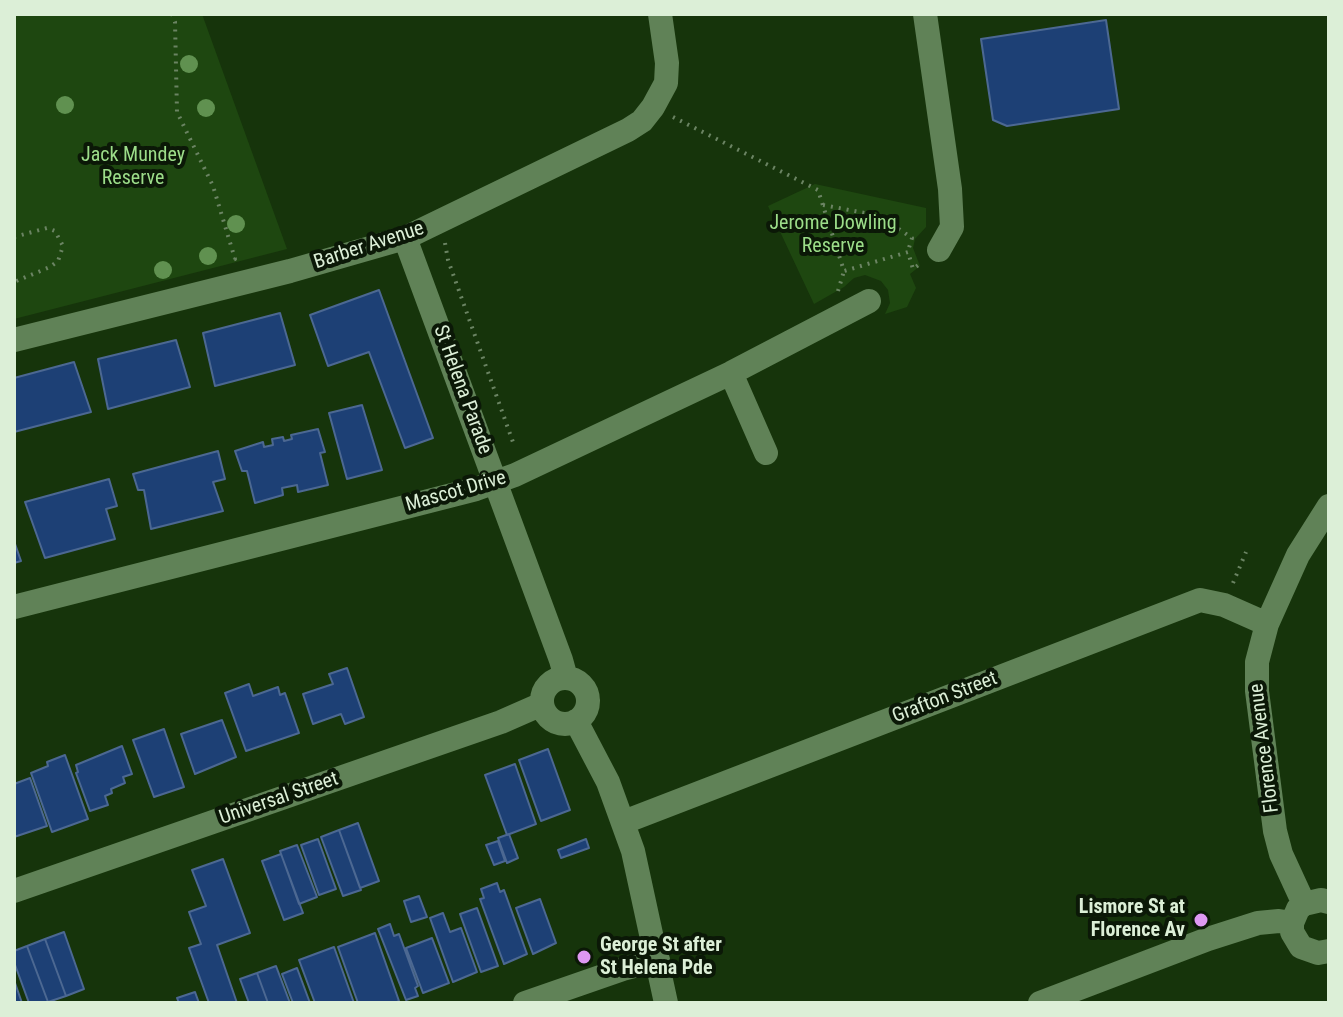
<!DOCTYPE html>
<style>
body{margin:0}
#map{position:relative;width:1343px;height:1017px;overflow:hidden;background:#16340b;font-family:"Roboto Condensed",sans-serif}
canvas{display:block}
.frame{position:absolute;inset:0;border:16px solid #dcefd7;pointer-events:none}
</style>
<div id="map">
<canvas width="1343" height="1017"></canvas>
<div class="frame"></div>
</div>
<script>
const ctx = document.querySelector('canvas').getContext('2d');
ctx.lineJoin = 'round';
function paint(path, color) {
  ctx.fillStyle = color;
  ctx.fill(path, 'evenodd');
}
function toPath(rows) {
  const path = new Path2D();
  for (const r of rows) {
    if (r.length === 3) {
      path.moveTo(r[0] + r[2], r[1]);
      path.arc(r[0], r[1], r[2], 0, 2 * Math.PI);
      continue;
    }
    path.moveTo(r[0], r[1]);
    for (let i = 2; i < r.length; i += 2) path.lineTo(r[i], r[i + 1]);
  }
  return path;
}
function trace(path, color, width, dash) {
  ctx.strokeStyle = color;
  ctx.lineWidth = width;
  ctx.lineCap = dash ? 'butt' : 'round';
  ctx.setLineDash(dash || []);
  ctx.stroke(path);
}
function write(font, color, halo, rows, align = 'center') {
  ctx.font = font + ' "Roboto Condensed",sans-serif';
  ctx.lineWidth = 8;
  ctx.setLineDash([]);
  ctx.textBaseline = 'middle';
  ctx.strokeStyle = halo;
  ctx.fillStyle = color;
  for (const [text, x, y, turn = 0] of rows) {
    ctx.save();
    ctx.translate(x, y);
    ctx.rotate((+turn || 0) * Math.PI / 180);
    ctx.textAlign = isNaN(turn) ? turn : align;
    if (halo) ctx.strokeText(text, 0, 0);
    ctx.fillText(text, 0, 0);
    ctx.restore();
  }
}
paint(toPath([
 [14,14,202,14,287,249,14,319],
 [815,184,926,208,926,227,915,239,913,248,920,266,910,274,916,288,907,307,885,314,890,303,888,290,881,281,865,275,854,278,844,287,814,304,768,206]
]), '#1e4710');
const building = toPath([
 [1106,20,1119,109,1007,126,993,120,981,39,1106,20],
 [379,290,433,438,405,448,369,352,328,366,310,315,379,290],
 [280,313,295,365,215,386,203,333,280,313],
 [176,340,190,387,108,409,98,359,176,340],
 [74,362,91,412,14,432,14,378,74,362],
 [362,405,382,470,347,479,329,413,362,405],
 [318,429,325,452,320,453,328,485,298,492,297,485,282,488,283,495,255,503,247,471,242,471,235,451,263,442,264,447,273,445,272,439,283,437,284,441,292,439,291,435,318,429],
 [218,451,225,479,213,482,223,511,151,529,144,490,138,490,133,474,218,451],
 [109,479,117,506,106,509,115,539,45,558,25,502,109,479],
 [14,541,21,561,14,563,14,541],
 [347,668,364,717,345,724,341,714,313,724,303,694,333,684,329,674,347,668],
 [249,684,253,696,278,687,280,695,285,693,299,733,246,751,225,693,249,684],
 [222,720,236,757,195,774,181,734,222,720],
 [164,729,184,787,154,797,133,740,164,729],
 [122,746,132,774,123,777,125,783,111,789,112,793,105,796,108,805,90,811,76,773,78,772,76,765,122,746],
 [548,749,570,810,541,821,519,760,548,749],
 [65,755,88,819,52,832,31,773,48,766,47,762,65,755],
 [515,764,536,824,507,835,485,775,515,764],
 [30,778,47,826,14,837,14,784,30,778],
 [358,823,379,881,360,888,339,830,358,823],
 [339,830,361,890,343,896,321,837,339,830],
 [509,834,518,858,507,863,498,838,509,834],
 [318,839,336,889,319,895,301,845,318,839],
 [586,839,589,848,561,858,558,850,586,839],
 [498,841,505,861,494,865,486,845,498,841],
 [297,845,317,897,299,904,280,851,297,845],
 [281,854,303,913,284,920,262,861,281,854],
 [223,859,250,933,217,945,237,1003,209,1003,189,948,201,944,189,912,206,906,192,870,223,859],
 [497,883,500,892,504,890,527,954,504,964,480,899,484,898,481,889,497,883],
 [419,896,427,917,411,922,404,901,419,896],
 [540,899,556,943,533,954,516,908,540,899],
 [477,908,498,966,481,972,460,914,477,908],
 [443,913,450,932,461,928,477,972,453,982,430,918,443,913],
 [390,924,394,936,399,934,418,986,415,988,418,996,406,1000,378,929,390,924],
 [64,932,84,989,66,996,45,939,64,932],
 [375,933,399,1001,395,1003,358,1003,338,947,375,933],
 [432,938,449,983,423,993,406,948,432,938],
 [45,939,66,996,48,1002,27,946,45,939],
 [27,946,48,1002,46,1003,29,1003,14,962,14,951,27,946],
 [334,947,354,1003,315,1003,299,960,334,947],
 [276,966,290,1003,268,1003,257,973,276,966],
 [297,968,310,1003,293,1003,282,974,297,968],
 [257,973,268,1003,249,1003,240,979,257,973],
 [14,980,22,1003,14,1003,14,980],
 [195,992,199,1003,179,1003,177,998,195,992]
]);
paint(building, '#1d4075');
trace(building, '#4c6892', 2);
trace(toPath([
 [172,14,175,22,177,112,213,186,235,259,231,260],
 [673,117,818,190,844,271,908,252,913,269,921,263],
 [823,205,865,213,890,223,912,238,908,251],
 [14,237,47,228,55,231,63,246,58,261,50,267,14,282],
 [445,243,448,260,514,445],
 [838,291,844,271],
 [1233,583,1246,552]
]), '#6b8463', 4, [2, 6]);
trace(toPath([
 [925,14,950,189,952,227,939,250],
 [405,238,561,660,566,678],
 [14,340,290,271,405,238,628,130,642,121,653,107,666,83,667,63,660,14],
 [731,373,766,453],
 [14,607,476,489,515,475,731,373,869,301],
 [565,701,23],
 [576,721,608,782,633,851,666,1003],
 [624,822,1200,600,1224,605,1267,624],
 [14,891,501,722,542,704],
 [1329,902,1321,900,1304,904,1298,909,1292,923,1292,932,1301,947,1318,953,1329,951],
 [1304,904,1281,854,1275,831,1257,691,1257,662,1267,624,1298,555,1329,506],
 [525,1003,623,969,658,960],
 [1040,1003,1208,939,1258,923,1279,921,1292,923]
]), '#608257', 24);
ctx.fillStyle = '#609150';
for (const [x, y] of [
 [189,64],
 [65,105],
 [206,108],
 [236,224],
 [208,256],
 [163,270]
]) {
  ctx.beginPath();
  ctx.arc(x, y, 9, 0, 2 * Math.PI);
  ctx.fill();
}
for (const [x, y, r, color] of [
 [1201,920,8,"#de98f2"],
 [584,957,8,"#de98f2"]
]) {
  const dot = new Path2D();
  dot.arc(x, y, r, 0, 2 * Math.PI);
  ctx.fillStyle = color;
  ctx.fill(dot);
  trace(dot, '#0b1807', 3);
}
write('20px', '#9cdd89', '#0b1807', [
 ["Jack Mundey",133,156],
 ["Reserve",133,179],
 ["Jerome Dowling",833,224],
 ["Reserve",833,247]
]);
write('20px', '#dcefd7', '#0b1807', [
 ["Barber Avenue",369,246,-18],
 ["St Helena Parade",462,390,70],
 ["Mascot Drive",456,492,-16],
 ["Grafton Street",945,698,-21],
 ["Florence Avenue",1265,748,-97],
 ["Universal Street",279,799,-19]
]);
write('bold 20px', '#dcefd7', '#0b1807', [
 ["Lismore St at",1185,908],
 ["Florence Av",1185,931],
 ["George St after",600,946,"left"],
 ["St Helena Pde",600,969,"left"]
], 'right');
</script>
